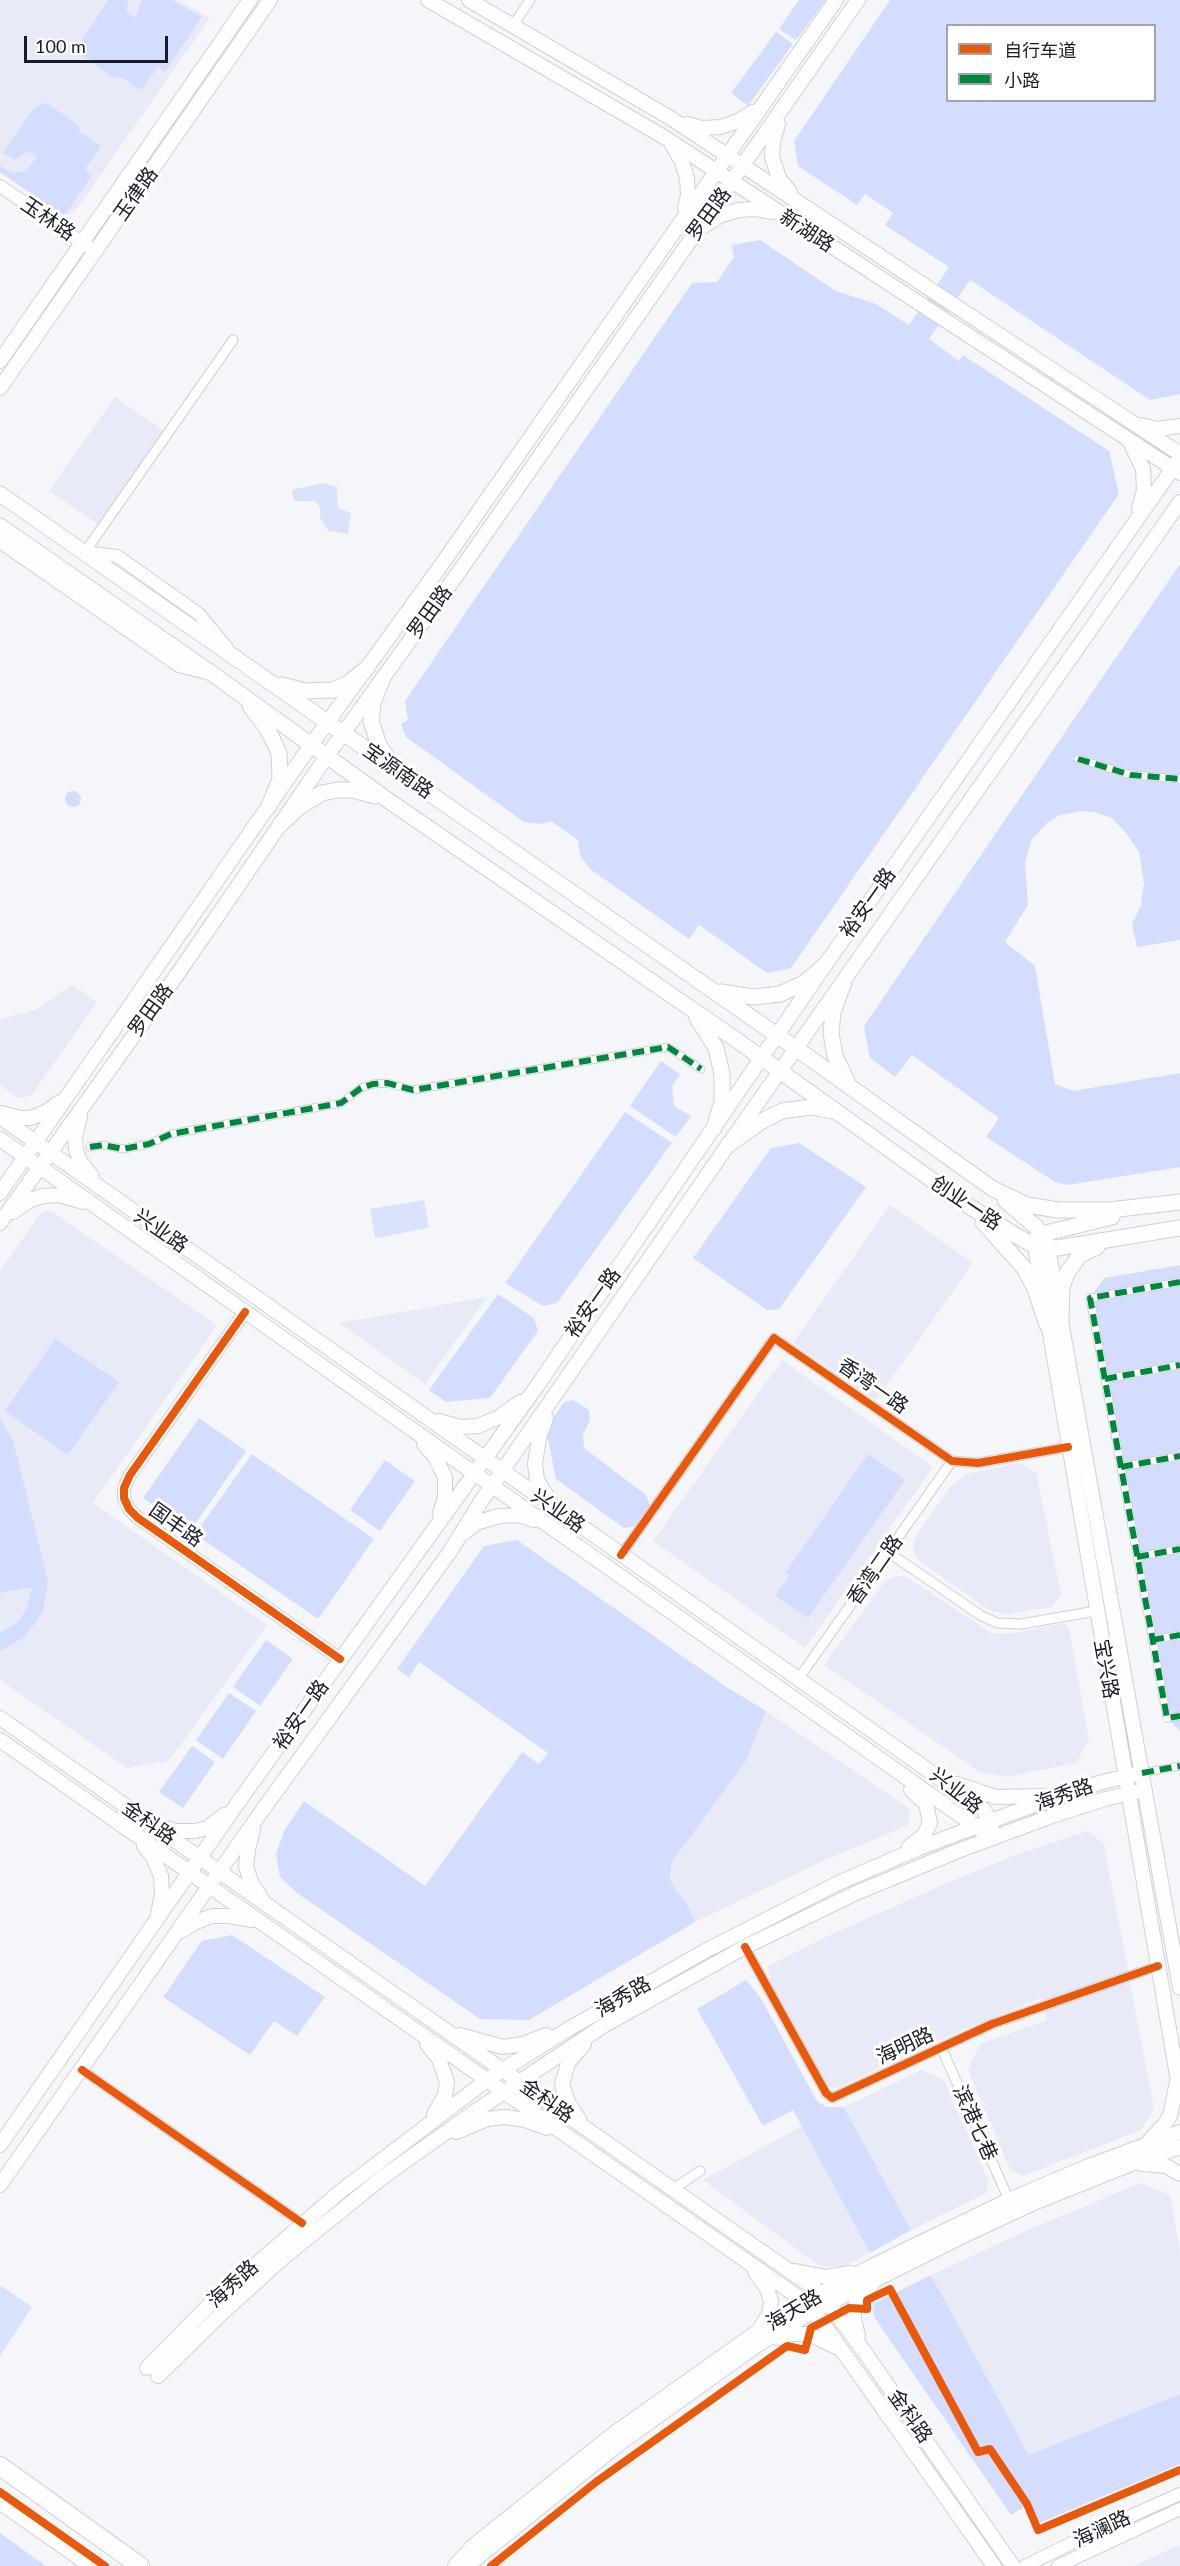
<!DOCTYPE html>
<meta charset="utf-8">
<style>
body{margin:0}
#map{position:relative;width:1180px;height:2566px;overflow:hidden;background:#f5f6fa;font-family:Lato,"Noto Sans SC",sans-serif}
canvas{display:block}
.legend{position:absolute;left:946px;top:24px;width:210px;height:78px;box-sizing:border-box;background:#fff;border:2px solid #a3a4a9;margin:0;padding:8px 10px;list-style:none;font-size:18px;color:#181c28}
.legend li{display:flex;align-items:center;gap:12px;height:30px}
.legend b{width:30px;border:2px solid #a3a4a9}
.scale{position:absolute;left:24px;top:36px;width:144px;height:27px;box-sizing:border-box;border:3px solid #181c28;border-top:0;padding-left:8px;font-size:18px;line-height:21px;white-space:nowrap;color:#181c28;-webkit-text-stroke:4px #fff;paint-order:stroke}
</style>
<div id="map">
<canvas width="1180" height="2566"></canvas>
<ul class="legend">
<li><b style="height:8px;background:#e8590c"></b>自行车道</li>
<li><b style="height:8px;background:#00873e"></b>小路</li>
</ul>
<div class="scale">100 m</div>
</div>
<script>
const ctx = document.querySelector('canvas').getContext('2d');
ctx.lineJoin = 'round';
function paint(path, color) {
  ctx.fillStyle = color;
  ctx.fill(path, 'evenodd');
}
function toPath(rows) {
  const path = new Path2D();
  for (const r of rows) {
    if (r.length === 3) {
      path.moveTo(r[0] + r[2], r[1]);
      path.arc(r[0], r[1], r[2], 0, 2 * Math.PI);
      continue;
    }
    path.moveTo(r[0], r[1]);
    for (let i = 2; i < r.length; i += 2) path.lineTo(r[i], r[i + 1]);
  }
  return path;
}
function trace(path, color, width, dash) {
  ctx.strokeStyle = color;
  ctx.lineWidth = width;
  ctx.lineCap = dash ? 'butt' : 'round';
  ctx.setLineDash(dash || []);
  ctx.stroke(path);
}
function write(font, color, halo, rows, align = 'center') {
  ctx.font = font + ' Lato,"Noto Sans SC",sans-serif';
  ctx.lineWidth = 6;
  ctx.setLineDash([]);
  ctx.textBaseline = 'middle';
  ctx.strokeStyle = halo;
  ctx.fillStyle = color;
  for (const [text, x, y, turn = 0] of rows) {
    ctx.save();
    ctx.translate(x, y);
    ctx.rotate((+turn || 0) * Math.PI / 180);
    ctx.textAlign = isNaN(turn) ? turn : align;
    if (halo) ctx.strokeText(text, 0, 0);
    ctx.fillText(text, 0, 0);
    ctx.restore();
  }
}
paint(toPath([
 [0,0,177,0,210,18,76,210,70,214,60,214,0,172],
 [115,397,164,431,99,525,49,491],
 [72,985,97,1002,31,1096,18,1098,0,1085,0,1019,36,1010],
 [890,1205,973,1263,876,1400,793,1343],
 [46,1211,52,1212,217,1325,93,1503,267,1625,169,1761,127,1768,0,1680,0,1271,39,1215],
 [487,1297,425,1384,339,1323],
 [782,1360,933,1467,805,1648,653,1541],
 [1019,1463,1036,1472,1061,1595,1052,1607,1004,1614,989,1610,919,1561,915,1556,913,1544,916,1536,951,1486,966,1474],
 [896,1576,907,1577,991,1633,1009,1634,1064,1623,1069,1628,1089,1740,1076,1763,1007,1777,980,1772,824,1665,885,1581],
 [766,1711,910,1809,908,1825,825,1860,695,1922,687,1904,674,1887,671,1878,672,1862,746,1761],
 [1088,1831,1104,1844,1154,2109,1141,2130,1023,2176,1010,2169,968,2070,980,2044,1047,2020,1041,1998,962,2030,837,2088,828,2086,770,1982,768,1966,830,1935,940,1886,1010,1857],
 [922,2070,944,2080,989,2182,986,2193,911,2230,844,2107],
 [802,2126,870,2253,845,2266,821,2267,703,2180],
 [1141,2183,1170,2195,1180,2252,1180,2394,1029,2456,931,2275,1030,2229],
 [1180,2545,1180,2566,1134,2566,1150,2558]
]), '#e8ebf7');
paint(toPath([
 [108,0,129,0,126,11,135,18,142,0,172,0,202,17,165,72,158,67,141,90,121,77,111,77,80,53,80,43],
 [799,0,826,0,796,40,779,29],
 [890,0,1180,0,1180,394,1150,400,970,280,929,339,959,361,963,355,1109,451,1119,494,791,968,767,973,699,925,689,939,590,869,580,855,578,840,551,821,540,824,524,822,406,737,401,724,408,720,405,701,692,283,717,282,734,257,732,245,760,240,836,291,876,304,909,325,949,267,885,225,893,213,865,194,857,205,798,166,794,141],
 [948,26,1154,26,1154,100,948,100],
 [776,32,793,44,748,106,731,93],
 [43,103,48,104,78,125,80,132,101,146,85,169,92,175,65,215,60,214,0,172,0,166,12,173,26,171,37,157,27,151,16,160,3,153,34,108],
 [1180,564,1180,940,1137,947,1132,924,1141,905,1144,883,1139,852,1126,833,1112,818,1094,812,1083,811,1060,815,1048,822,1032,839,1025,862,1028,905,1005,942,1035,966,1055,1084,1073,1091,1180,1073,1180,1167,1068,1185,1055,1182,986,1137,999,1118,912,1055,895,1077,870,1058,864,1026],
 [73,799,8],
 [661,1061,680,1074,672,1086,674,1106,691,1116,676,1137,630,1106],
 [625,1112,672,1143,557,1303,543,1306,505,1283],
 [799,1143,866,1187,779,1309,767,1310,693,1258,771,1148],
 [1180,1265,1180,1731,1167,1718,1090,1298,1104,1278],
 [498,1294,534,1318,538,1331,490,1398,446,1402,429,1390],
 [55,1339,119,1382,68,1455,5,1411],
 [573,1400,589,1410,590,1420,583,1435,584,1448,646,1495,650,1505,634,1526,624,1528,556,1479,546,1429,564,1402],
 [199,1418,246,1451,190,1531,143,1498],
 [0,1419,13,1440,48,1582,43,1611,36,1622,23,1638,0,1651,0,1633,18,1622,27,1608,32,1587,0,1593],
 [252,1454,374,1539,318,1619,195,1534],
 [868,1454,905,1480,808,1618,775,1596,790,1575,786,1572],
 [385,1460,415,1481,380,1531,350,1510],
 [517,1540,725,1686,766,1711,746,1761,672,1862,670,1878,674,1887,687,1904,695,1922,529,2020,480,2019,297,1893,280,1877,276,1854,284,1831,304,1801,425,1886,522,1752,539,1764,548,1753,419,1662,409,1677,397,1669,484,1546],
 [266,1640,293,1659,260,1706,233,1687],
 [229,1693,256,1711,223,1759,196,1740],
 [192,1746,215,1762,183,1808,159,1792],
 [232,1935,325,1997,297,2036,274,2021,250,2055,163,1997,202,1941],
 [746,1980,760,1997,817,2101,826,2107,844,2107,911,2230,870,2253,793,2110,763,2126,697,2009],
 [931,2275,1029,2455,1180,2394,1180,2464,1037,2524,1026,2506,1011,2515,874,2317,873,2304],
 [0,2533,46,2566,0,2566]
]), '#d4ddfd');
paint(toPath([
 [323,483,337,487,338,508,351,513,348,534,329,531,326,528,320,518,320,507,315,501,294,501,292,490],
 [424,1200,429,1228,375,1238,370,1209],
 [0,2285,32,2307,0,2356]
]), '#dbe2fc');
const pedestrian = toPath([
 [1078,759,1131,775,1180,779],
 [90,1147,103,1145,123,1149,149,1144,171,1134,341,1103,361,1088,373,1084,387,1083,413,1090,668,1047,701,1069],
 [1180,1282,1090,1298,1167,1718,1180,1716],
 [1105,1379,1180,1365],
 [1121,1467,1180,1456],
 [1137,1557,1180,1549],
 [1152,1640,1180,1635],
 [1142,1773,1180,1766]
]);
const minor = toPath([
 [513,25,530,0],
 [85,552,233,340],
 [888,1552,980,1615,997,1623,1021,1624,1096,1611],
 [621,1555,774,1338,952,1461,978,1463,1068,1447],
 [799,1678,952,1461],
 [745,1947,826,2093,832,2098,992,2024,1158,1966],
 [941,2047,1009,2200],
 [82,2070,302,2223],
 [673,2189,700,2171]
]);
const tertiary = toPath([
 [0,186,96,252],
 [0,542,179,666,211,674],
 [85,552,117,556,199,614,227,648],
 [245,1312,130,1475,124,1488,124,1498,129,1509,138,1518,340,1659],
 [1025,2566,1084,2537,1180,2494],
 [1058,2566,1180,2509]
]);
const secondary = toPath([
 [428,0,664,137,1180,473],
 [469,0,672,119,1180,454],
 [687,124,702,128,721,127,738,121,753,112],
 [778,124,773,142,772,157,779,178,790,192],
 [672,145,681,160,687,178,688,195,685,208],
 [704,226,721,215,739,210,756,209,773,212],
 [0,361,250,0],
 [0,388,270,0],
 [1141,425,1157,429,1180,426],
 [1130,442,1143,469,1144,490,1139,509],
 [1,1113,21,1118,30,1118,46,1112,58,1103],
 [0,1117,969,1799,983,1809,991,1821,992,1838],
 [80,1117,75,1136,76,1149,80,1161,92,1176],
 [0,1139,992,1838],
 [0,1193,311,745,437,571,836,0],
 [13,1212,30,1200,43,1196,58,1195,84,1202],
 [0,1223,177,975,327,756,461,569,858,0],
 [1035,1246,1180,2093],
 [1048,1248,1180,1988],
 [546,1418,539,1438,535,1464,537,1480,550,1501],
 [439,1421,461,1427,478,1426,499,1417,520,1402],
 [424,1444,435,1457,445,1477,445,1497,440,1513],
 [465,1532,476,1523,499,1516,519,1515,534,1520],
 [0,1718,821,2293,863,2350,1013,2566],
 [0,1740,805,2302,822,2322,994,2566],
 [957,1784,996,1797,1043,1796],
 [159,1826,176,1831,195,1831,207,1828,224,1815],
 [253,1830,248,1849,246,1867,252,1884,262,1899],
 [144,1846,153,1857,161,1876,162,1895,158,1914],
 [909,1847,924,1835,930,1823,926,1804,911,1790],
 [181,1931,196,1922,212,1916,228,1916,253,1920],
 [460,2035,503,2047,523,2044,546,2035],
 [427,2044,439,2059,447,2082,445,2096,434,2114],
 [580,2121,568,2102,562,2085,568,2063,584,2044],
 [456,2132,487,2119,505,2117,525,2120,547,2128],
 [1149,2141,1164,2125,1170,2116,1177,2082],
 [0,2145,237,1804,537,1386,825,965,1180,458],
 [1142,2164,1166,2166,1180,2174],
 [0,2185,259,1815,449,1553,480,1503,728,1145,1180,502],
 [795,2271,826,2277,850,2273],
 [755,2272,767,2289,771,2301,769,2314,761,2327],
 [858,2336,854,2319,854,2308,859,2298,872,2284],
 [778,2338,791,2334,809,2334,836,2347],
 [147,2368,211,2303,341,2191,487,2080,565,2031,705,1951,836,1884,919,1848,1015,1812,1102,1782,1142,1773],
 [158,2376,221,2314,284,2257,383,2177,480,2108,603,2026,745,1947,856,1893,955,1852,1052,1816,1105,1799,1145,1790],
 [455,2566,473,2546,612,2435,754,2334,805,2302,874,2265,1009,2200,1086,2167,1180,2132],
 [467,2566,619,2444,756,2346,813,2311,959,2238,1036,2202,1131,2164,1180,2147]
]);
const primary = toPath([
 [0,494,811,1059,993,1189,1027,1205,1058,1210,1110,1210,1180,1202],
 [0,526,214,675,392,803,738,1041,964,1203,1015,1235,1035,1246,1058,1248,1180,1228],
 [382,680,373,703,371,721,379,745,389,760],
 [282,685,305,691,333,690,347,684,367,668],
 [250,706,268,730,279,753,280,779,269,806],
 [280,825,299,807,322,793,337,790,352,790,375,796],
 [844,982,833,1012,831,1033,835,1056,847,1081],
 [721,992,753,997,780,994,804,983,825,965],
 [697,1018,716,1048,722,1074,722,1102,714,1128],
 [728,1145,762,1121,782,1111,811,1107,834,1111],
 [1005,1200,1036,1227,1046,1242],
 [983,1222,1024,1268,1035,1289,1047,1325],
 [1035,1246,1037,1238,1046,1233,1112,1217],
 [1061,1321,1062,1287,1067,1273,1080,1255,1097,1247]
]);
const motorway = toPath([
 [0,2466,140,2566],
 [0,2500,94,2566]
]);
trace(pedestrian, '#cfd1da', 9);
trace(minor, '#cfd1da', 11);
trace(tertiary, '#cfd1da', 14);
trace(secondary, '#cfd1da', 16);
trace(primary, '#cfd1da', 17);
trace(motorway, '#cfd1da', 20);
trace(pedestrian, '#fefefe', 7);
trace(minor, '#fefefe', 9);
trace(tertiary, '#fefefe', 12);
trace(secondary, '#fefefe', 14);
trace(primary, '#fefefe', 15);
trace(motorway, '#fefefe', 18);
trace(toPath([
 [1078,759,1131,775,1180,779],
 [90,1147,103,1145,123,1149,149,1144,171,1134,341,1103,361,1088,373,1084,387,1083,413,1090,668,1047,701,1069],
 [1180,1282,1090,1298,1167,1718,1180,1716],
 [1105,1379,1180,1365],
 [1121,1467,1180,1456],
 [1137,1557,1180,1549],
 [1152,1640,1180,1635],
 [1142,1773,1180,1766]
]), '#00873e', 6, [12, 6]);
trace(toPath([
 [245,1312,130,1475,124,1488,124,1498,129,1509,138,1518,340,1659],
 [621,1555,774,1338,952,1461,978,1463,1068,1447],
 [745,1947,826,2093,832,2098,992,2024,1158,1966],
 [82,2070,302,2223],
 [0,2492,105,2566],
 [491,2566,596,2482,787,2346,805,2350,811,2328,849,2308,867,2309,867,2300,890,2289,978,2452,990,2449,1027,2504,1038,2530,1180,2470]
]), '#e8590c', 8);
write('20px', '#181c28', '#fff', [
 ["玉律路",136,194,-55],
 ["罗田路",709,214,-54],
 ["玉林路",48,219,34],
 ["新湖路",807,231,33],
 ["罗田路",430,612,-54],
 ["宝源南路",398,771,35],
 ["裕安一路",868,903,-55],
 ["罗田路",151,1010,-54],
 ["创业一路",966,1203,34],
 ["兴业路",161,1231,35],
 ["裕安一路",593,1303,-55],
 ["香湾一路",873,1386,35],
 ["兴业路",558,1511,35],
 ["国丰路",176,1525,35],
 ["香湾二路",875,1570,-55],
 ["宝兴路",1106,1669,80],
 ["裕安一路",301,1715,-55],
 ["兴业路",956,1791,38],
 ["海秀路",1064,1795,-19],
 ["金科路",149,1823,35],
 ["海秀路",623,1997,-30],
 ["海明路",905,2046,-25],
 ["金科路",547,2101,35],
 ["滨港七巷",975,2123,66],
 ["海秀路",233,2284,-42],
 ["海天路",794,2310,-31],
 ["金科路",910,2416,55],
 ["海澜路",1102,2529,-25]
]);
</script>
